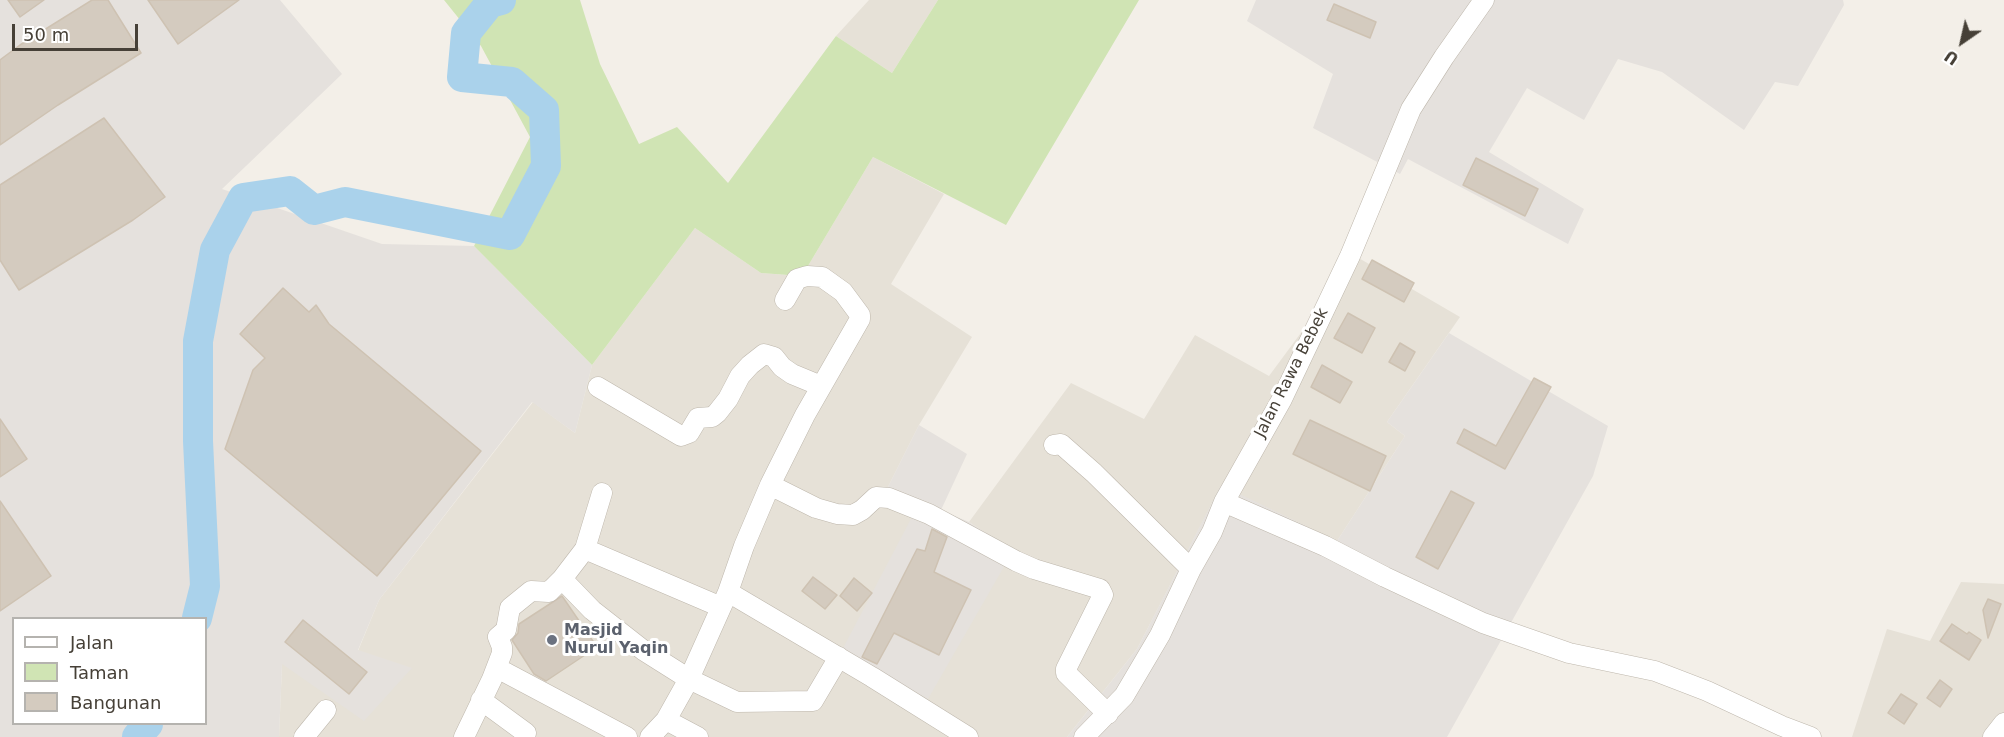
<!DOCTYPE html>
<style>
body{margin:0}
#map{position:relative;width:2004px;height:737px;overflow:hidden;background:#f3efe8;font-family:"DejaVu Sans",sans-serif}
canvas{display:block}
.legend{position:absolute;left:12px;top:617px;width:195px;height:108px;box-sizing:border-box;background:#fff;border:2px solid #b5b3af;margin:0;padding:8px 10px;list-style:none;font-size:18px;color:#464037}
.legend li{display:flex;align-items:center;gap:12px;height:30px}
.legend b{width:30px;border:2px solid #b5b3af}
.north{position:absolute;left:1932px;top:12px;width:60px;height:60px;-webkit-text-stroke:4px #fff;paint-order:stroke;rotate:214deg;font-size:16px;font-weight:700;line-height:24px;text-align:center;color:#464037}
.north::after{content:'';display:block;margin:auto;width:21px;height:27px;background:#464037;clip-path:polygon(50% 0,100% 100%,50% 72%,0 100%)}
.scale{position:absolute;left:12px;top:24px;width:126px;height:27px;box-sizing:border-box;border:3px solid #464037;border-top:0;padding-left:8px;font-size:18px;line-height:21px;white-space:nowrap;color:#464037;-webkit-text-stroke:4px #fff;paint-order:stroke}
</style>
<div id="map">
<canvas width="2004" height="737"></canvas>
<ul class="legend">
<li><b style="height:8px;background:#fff"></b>Jalan</li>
<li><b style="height:16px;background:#d0e4b4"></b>Taman</li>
<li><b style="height:16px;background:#d4cbbf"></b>Bangunan</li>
</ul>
<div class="north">U</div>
<div class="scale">50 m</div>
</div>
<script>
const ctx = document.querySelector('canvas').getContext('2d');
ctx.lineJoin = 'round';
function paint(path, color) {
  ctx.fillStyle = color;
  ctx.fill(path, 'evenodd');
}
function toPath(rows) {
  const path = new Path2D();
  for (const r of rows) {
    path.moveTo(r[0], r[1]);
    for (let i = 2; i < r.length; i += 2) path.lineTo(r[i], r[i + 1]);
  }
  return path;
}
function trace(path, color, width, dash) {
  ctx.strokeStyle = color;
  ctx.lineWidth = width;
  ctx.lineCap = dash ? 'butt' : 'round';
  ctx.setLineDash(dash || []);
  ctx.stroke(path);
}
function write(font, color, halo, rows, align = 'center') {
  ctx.font = font + ' "DejaVu Sans",sans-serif';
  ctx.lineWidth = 6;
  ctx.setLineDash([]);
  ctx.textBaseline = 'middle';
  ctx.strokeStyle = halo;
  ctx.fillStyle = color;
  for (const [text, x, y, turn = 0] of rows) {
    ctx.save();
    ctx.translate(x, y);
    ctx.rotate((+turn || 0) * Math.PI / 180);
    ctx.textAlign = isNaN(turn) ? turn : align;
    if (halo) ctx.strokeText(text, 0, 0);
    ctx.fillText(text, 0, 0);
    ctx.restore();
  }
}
paint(toPath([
 [869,0,938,0,892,73,836,36],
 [873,157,944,194,891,284,972,337,919,425,882,499,1013,551,969,522,1071,383,1144,419,1195,335,1269,376,1357,257,1460,317,1387,422,1405,436,1337,541,1221,486,1137,649,1067,737,279,737,282,664,411,669,358,651,379,600,533,402,575,433,592,365,695,228,761,273,802,276],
 [1961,582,2004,584,2004,728,1996,737,1852,737,1887,629,1930,641]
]), '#e6e1d7');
paint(toPath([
 [0,0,280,0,342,74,222,189,382,244,474,246,592,365,575,433,532,402,379,600,358,650,412,668,364,721,282,664,279,737,0,737],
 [14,618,206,618,206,724,14,724],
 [1256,0,1843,0,1844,5,1798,86,1775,82,1744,130,1662,72,1618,59,1584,120,1527,88,1489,152,1584,209,1568,244,1408,159,1400,174,1313,128,1333,74,1247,21],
 [1449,333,1608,426,1593,476,1447,737,1067,737,1137,649,1221,485,1337,541,1405,436,1387,422],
 [919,425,967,454,941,510,969,522,1013,551,928,699,841,652,913,515,882,499]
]), '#e5e1dd');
paint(toPath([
 [444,0,580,0,600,64,639,144,677,127,728,183,836,36,892,73,938,0,1139,0,1006,225,873,157,802,276,761,273,695,228,592,365,474,246,530,137,481,46]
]), '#d0e4b4');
trace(toPath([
 [197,618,205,586,198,441,198,341,215,250,243,198,290,191,314,210,345,202,510,235,546,166,544,110,512,82,462,77,466,33,490,3,501,0],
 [137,737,148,724]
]), '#aad2eb', 30);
const building = toPath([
 [8,0,44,0,20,17,8,0],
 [92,0,108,0,141,53,58,105,0,145,0,60,20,45,92,0],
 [148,0,239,0,178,44,148,0],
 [1334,4,1376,22,1370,38,1327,20,1334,4],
 [104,118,165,197,133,220,19,290,0,260,0,185,104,118],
 [1476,158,1538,189,1525,216,1463,185,1476,158],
 [1372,260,1414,283,1404,302,1362,279,1372,260],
 [283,288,309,312,316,305,329,324,481,451,377,576,225,449,253,370,265,358,240,334,283,288],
 [1348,313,1375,328,1362,353,1334,338,1348,313],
 [1400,343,1415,352,1405,371,1389,362,1400,343],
 [1322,365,1352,382,1340,403,1311,387,1322,365],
 [1534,378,1551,387,1505,469,1457,443,1464,429,1496,446,1534,378],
 [0,419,27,459,0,477,0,419],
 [1310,420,1386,456,1370,491,1293,454,1310,420],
 [1451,491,1474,503,1438,569,1416,557,1451,491],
 [0,501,51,576,0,611,0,501],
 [932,529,947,537,934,572,971,590,939,655,894,633,877,664,862,657,917,549,925,551,932,529],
 [813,577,837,595,825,609,802,591,813,577],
 [854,578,872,593,857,611,840,596,854,578],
 [562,596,597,647,546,681,534,674,512,640,518,633,519,624,562,596],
 [1988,599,2001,604,1988,638,1983,610,1988,599],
 [303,620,367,672,349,694,285,642,303,620],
 [1952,624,1967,634,1969,632,1981,640,1969,660,1940,641,1952,624],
 [1940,680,1952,689,1940,707,1927,698,1940,680],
 [1901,694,1917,704,1904,724,1888,713,1901,694]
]);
paint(building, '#d4cbbf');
trace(building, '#cec2b2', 1.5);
const minor = toPath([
 [598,387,681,436,689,433,698,418,712,417,717,413,728,399,740,376,750,365,764,354,774,357,782,367,792,374,821,386],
 [1054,445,1061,444,1094,473,1191,569],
 [770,485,816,508,837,514,853,515,862,510,876,497,889,498,929,514,1016,561,1034,569,1100,589,1103,595,1066,669,1066,673,1108,714],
 [1224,502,1325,546,1385,577,1483,623,1569,653,1655,671,1707,691,1782,726,1811,737],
 [585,549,721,607],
 [562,579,592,610,643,650,689,679,737,702,813,701,839,657],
 [728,592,872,677,968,737],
 [497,668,627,737],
 [481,700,526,733],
 [666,720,698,737],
 [304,737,326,710],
 [464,737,492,679,502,653,502,647,498,637,506,630,510,608,531,591,549,592,562,579,585,549,602,493],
 [650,737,666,720,689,679,728,592,744,546,770,485,805,415,860,319,860,315,843,292,822,277,807,276,797,279,785,300],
 [1084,737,1124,696,1160,635,1191,569,1212,532,1224,502,1282,399,1350,256,1411,109,1444,57,1484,0],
 [1993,737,2004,723]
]);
trace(minor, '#beb7ac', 21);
trace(minor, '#fff', 20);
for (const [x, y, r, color] of [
 [552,640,6,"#6b7280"]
]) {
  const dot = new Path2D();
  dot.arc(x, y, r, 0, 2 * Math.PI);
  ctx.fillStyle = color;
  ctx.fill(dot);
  trace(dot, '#fff', 2);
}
write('16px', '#464037', '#fff', [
 ["Jalan Rawa Bebek",1292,373,-63]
]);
write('bold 16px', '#5b616d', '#fff', [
 ["Masjid",564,631],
 ["Nurul Yaqin",564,649]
], 'left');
</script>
